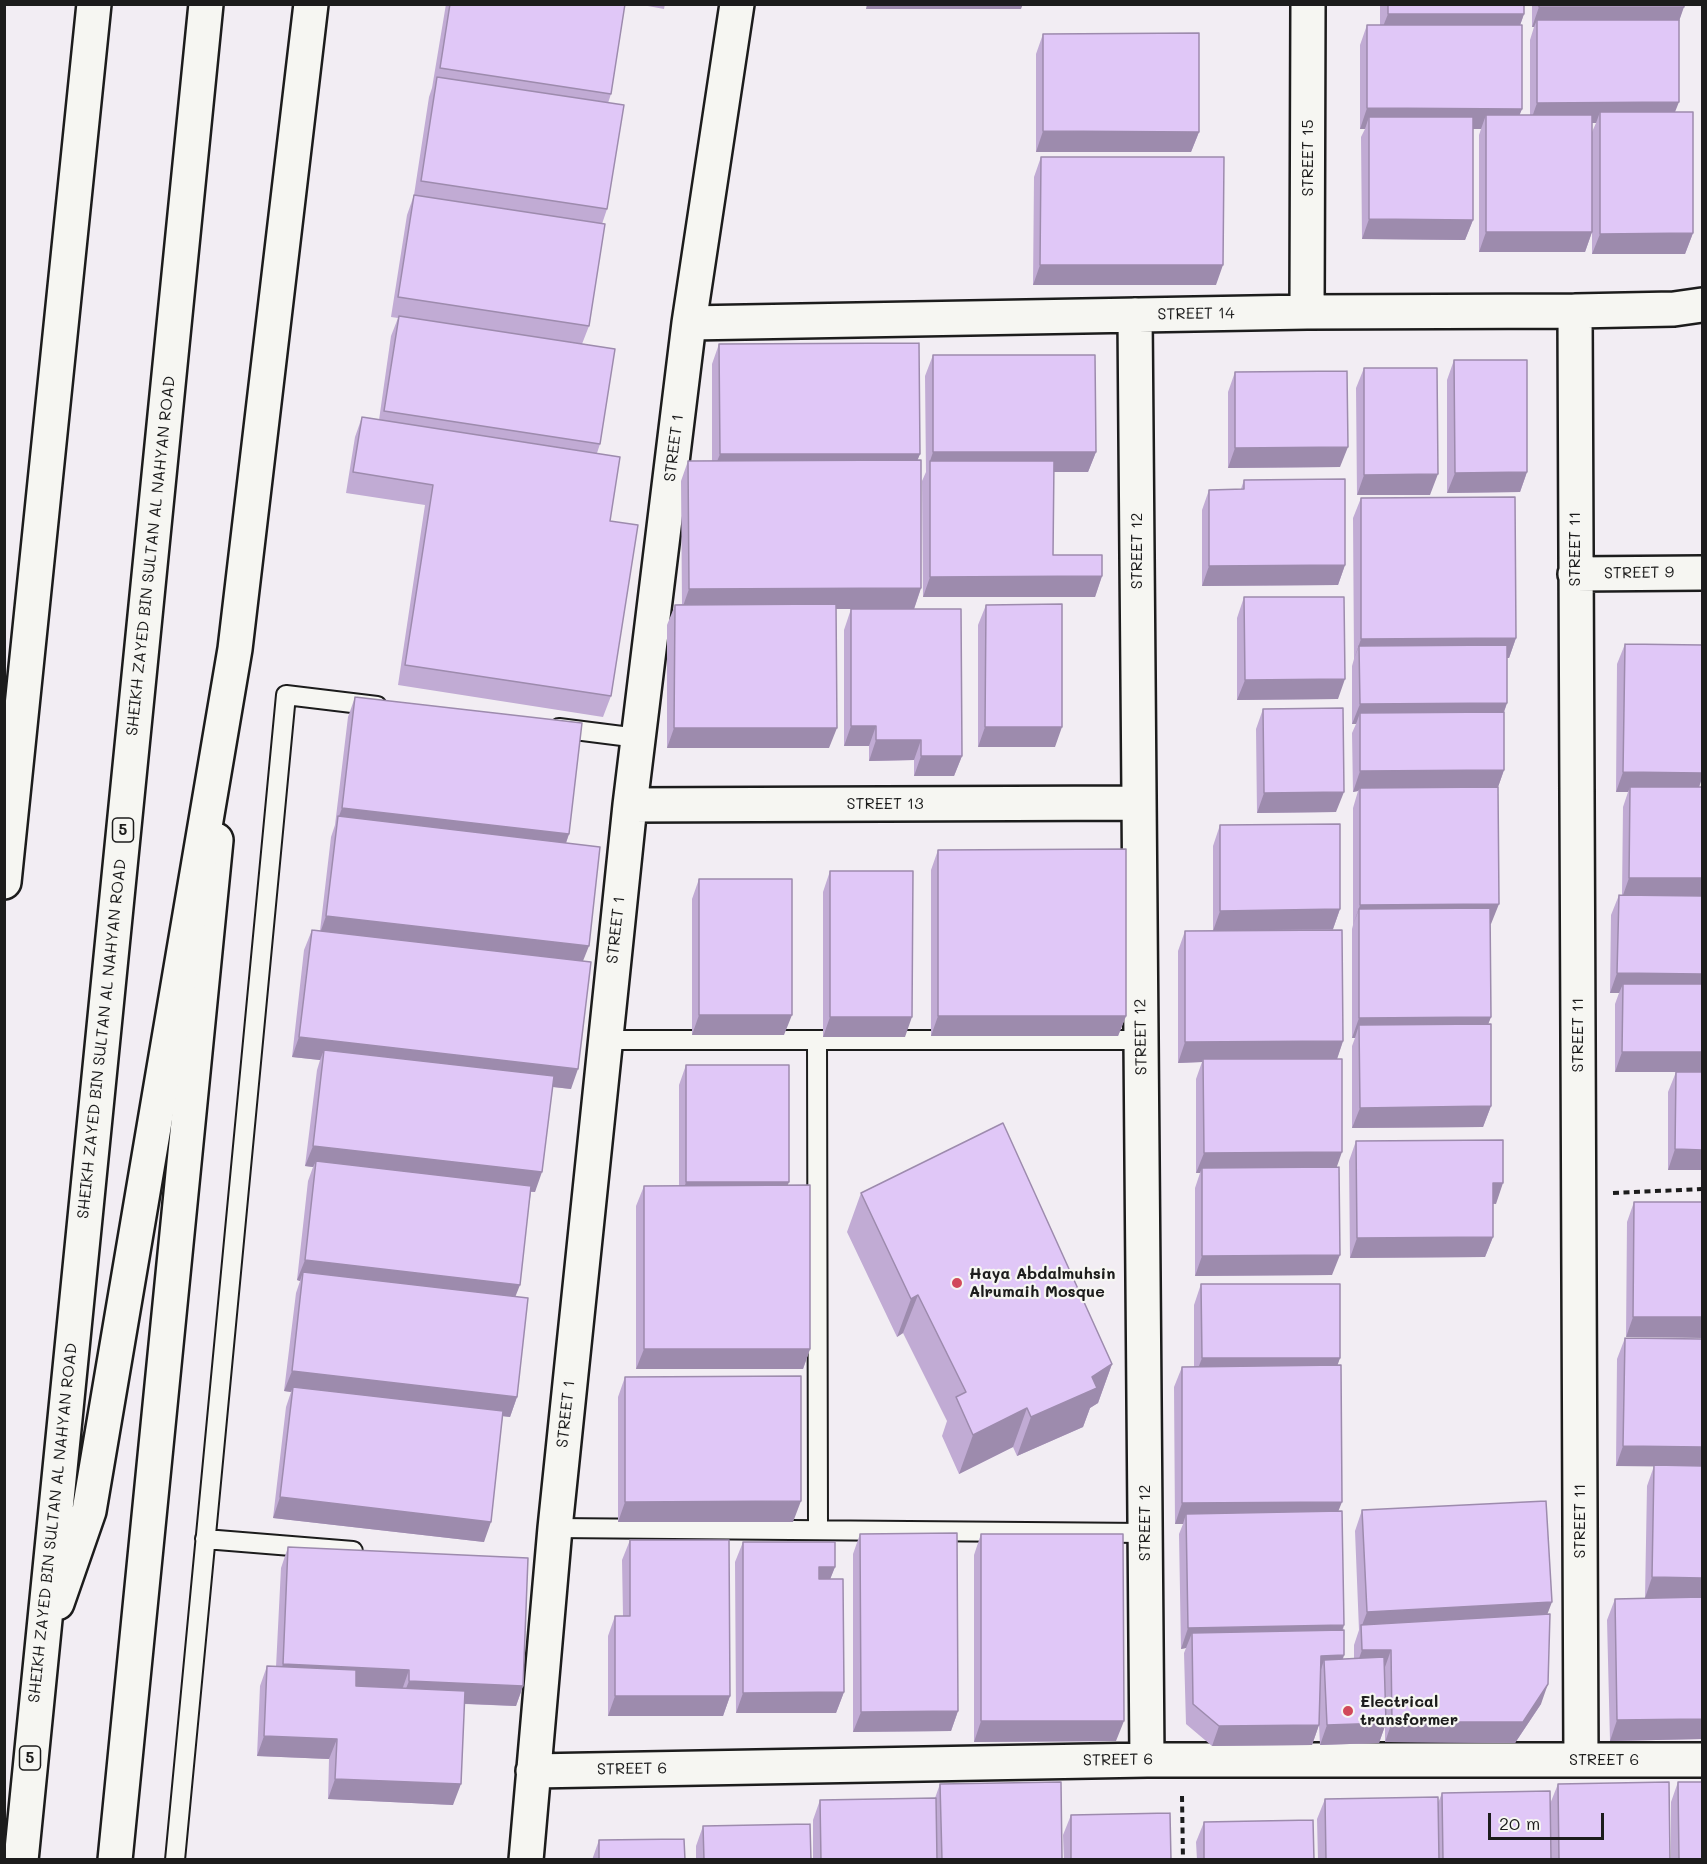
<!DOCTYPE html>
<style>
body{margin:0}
#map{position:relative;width:1707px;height:1864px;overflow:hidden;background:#f2edf3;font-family:Mali,sans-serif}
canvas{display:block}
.frame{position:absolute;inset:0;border:6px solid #1c1c1c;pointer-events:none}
.scale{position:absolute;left:1488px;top:1813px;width:116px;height:27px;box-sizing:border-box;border:3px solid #1c1c1c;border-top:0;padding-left:8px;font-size:18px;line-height:21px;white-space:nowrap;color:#1c1c1c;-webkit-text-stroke:4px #f6f6f2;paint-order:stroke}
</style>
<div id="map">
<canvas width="1707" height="1864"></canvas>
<div class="frame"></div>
<div class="scale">20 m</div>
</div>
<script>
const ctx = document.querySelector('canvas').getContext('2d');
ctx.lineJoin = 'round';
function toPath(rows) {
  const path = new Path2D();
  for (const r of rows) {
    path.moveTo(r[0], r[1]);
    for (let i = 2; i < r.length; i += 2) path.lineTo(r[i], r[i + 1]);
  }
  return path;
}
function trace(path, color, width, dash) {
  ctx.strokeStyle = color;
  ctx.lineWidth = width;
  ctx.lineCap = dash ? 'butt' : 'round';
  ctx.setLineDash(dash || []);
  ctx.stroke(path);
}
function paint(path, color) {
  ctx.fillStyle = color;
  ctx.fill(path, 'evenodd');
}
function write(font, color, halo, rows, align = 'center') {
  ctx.font = font + ' Mali,sans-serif';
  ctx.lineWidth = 4.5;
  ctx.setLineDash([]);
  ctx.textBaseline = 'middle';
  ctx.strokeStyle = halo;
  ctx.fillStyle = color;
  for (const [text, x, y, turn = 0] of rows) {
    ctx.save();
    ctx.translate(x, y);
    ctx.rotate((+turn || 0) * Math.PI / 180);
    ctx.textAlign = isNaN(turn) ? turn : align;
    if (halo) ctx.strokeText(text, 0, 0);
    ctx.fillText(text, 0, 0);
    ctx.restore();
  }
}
const lane = toPath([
 [559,728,638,738],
 [604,1040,1141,1040],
 [817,1040,818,1530],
 [555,1528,1145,1533],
 [205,1539,353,1551],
 [175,1860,286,695,377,706]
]);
const street = toPath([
 [1575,311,1581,1760],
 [1307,312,1308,4],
 [1135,315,1147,1760],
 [689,323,1307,312,1575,311,1674,309,1702,305],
 [1575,574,1702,573],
 [630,805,1139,803],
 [533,1771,1147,1760,1702,1760],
 [526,1860,555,1528,630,805,689,323,737,4]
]);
const secondary = toPath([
 [115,1860,216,840]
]);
const highway = toPath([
 [4,882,94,4],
 [57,1603,89,1511,235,649,311,4],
 [21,1860,206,4]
]);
trace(lane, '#1c1c1c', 22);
trace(street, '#1c1c1c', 38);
trace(secondary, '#1c1c1c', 38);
trace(highway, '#1c1c1c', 38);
trace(toPath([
 [1613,1193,1702,1189],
 [1182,1796,1183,1860]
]), '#1c1c1c', 4, [6, 4.5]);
trace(lane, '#f6f6f2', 18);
trace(street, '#f6f6f2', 33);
trace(secondary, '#f6f6f2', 33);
trace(highway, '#f6f6f2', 33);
paint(toPath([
 [446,4,625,4,611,94,608,103,607,209,602,224,589,326,582,344,600,444,597,453,610,521,611,696,603,717,398,685,425,505,346,493,355,437,362,417,379,420,391,336,398,318,391,317,407,215,414,195,429,97,432,88],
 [637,4,665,4,664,9],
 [1380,4,1524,4,1524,14,1520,25,1522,109,1519,115,1530,115,1530,40,1534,27,1532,27,1532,4,1684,4,1679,21,1675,112,1693,233,1685,254,1592,254,1592,132,1596,123,1592,123,1592,232,1585,252,1479,252,1479,135,1481,129,1473,129,1473,220,1465,240,1362,239,1361,137,1365,129,1360,129,1360,45,1367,25,1380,25],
 [1043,34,1199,132,1191,152,1036,152,1036,54],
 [1041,157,1216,285,1033,285,1034,177],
 [719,344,920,454,917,460,921,588,914,609,836,609,829,748,667,748,667,625,675,605,682,604,681,481,688,461,712,461,712,364],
 [933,355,1096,452,1088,472,1054,472,1053,555,1102,576,1095,597,923,597,922,481,926,472,925,376],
 [1454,360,1527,472,1520,492,1447,493,1447,380],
 [1364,368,1430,495,1357,495,1356,388],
 [1235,372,1340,467,1228,468,1228,392],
 [1244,480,1345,565,1338,585,1202,586,1202,510,1209,490,1241,489],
 [1361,498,1516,638,1509,658,1507,658,1507,703,1504,712,1504,770,1498,787,1491,924,1490,924,1491,1017,1488,1024,1491,1106,1483,1127,1352,1128,1352,1046,1355,1038,1352,1038,1352,929,1353,925,1353,808,1358,791,1353,792,1352,733,1356,724,1352,724,1352,666,1354,659,1353,518],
 [1244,597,1338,699,1237,700,1237,618],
 [986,605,1055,747,978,747,978,625],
 [851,609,962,756,954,776,914,776,914,760,869,761,869,746,844,746,844,630],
 [1625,644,1702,778,1699,787,1702,1072,1702,1170,1668,1170,1668,1092,1676,1072,1615,1072,1615,1004,1619,993,1610,993,1611,915,1619,895,1622,895,1623,807,1628,792,1616,792,1617,664],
 [355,697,569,834,566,843,583,961,571,1089,553,1087,535,1192,531,1192,515,1297,517,1397,510,1417,503,1416,484,1542,273,1518,286,1407,291,1392,284,1391,296,1293,300,1281,297,1280,308,1181,313,1167,305,1166,317,1070,320,1060,292,1057,304,950,312,930,320,931,331,837,335,825,348,717],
 [1263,709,1336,812,1257,813,1256,729],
 [1220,825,1340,909,1333,929,1343,1041,1337,1059,1337,1167,1332,1275,1195,1276,1195,1188,1200,1173,1196,1173,1196,1079,1202,1062,1178,1063,1178,951,1185,931,1213,931,1213,846],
 [938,850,1126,1016,1118,1036,931,1036,931,870],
 [830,871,905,1037,823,1037,823,892],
 [699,879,784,1035,692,1035,692,899],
 [686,1065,787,1185,810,1349,803,1369,636,1369,636,1206,644,1186,679,1186,679,1085],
 [1356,1141,1496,1204,1493,1204,1493,1237,1485,1257,1350,1258,1349,1161],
 [861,1193,1112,1364,1098,1403,1090,1408,1083,1427,1017,1456,1013,1447,959,1474,942,1436,947,1421,903,1333,897,1337,847,1232],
 [1634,1202,1702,1202,1626,1337,1627,1222],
 [1201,1284,1340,1358,1337,1365,1338,1511,1344,1625,1343,1630,1344,1655,1343,1659,1354,1658,1354,1645,1359,1630,1355,1531,1362,1510,1548,1614,1541,1704,1515,1743,1385,1742,1385,1726,1379,1743,1320,1745,1319,1725,1312,1745,1212,1746,1186,1724,1184,1653,1186,1648,1181,1649,1179,1534,1183,1524,1175,1524,1174,1387,1182,1367,1194,1367,1194,1305],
 [1625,1338,1702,1339,1702,1739,1610,1741,1607,1620,1615,1599,1680,1598,1645,1598,1647,1486,1654,1466,1616,1466,1617,1359],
 [625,1377,793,1522,618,1522,618,1397],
 [860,1534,958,1711,951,1731,853,1732,853,1554],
 [981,1534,1116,1741,974,1742,974,1555],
 [630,1540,730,1696,723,1716,608,1716,608,1636,615,1616,623,1616,622,1560],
 [743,1542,835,1567,830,1579,844,1692,836,1713,736,1713,735,1562],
 [288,1547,523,1686,516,1706,464,1704,453,1805,328,1799,329,1759,257,1756,260,1686,267,1666,276,1667,281,1568],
 [1678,1782,1702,1860,1671,1860,1671,1802],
 [940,1784,1062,1860,813,1860,813,1820,820,1800,935,1798],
 [1558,1784,1670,1860,1551,1860,1550,1804],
 [1442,1793,1551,1860,1318,1860,1317,1819,1325,1799,1438,1803],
 [1071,1815,1171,1860,1064,1860,1063,1835],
 [1204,1822,1314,1860,1197,1860,1196,1842],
 [703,1826,811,1860,696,1860,696,1846],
 [599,1840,685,1860,592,1860]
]), '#c1abd4');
paint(toPath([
 [867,4,1023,4,1021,9,866,9],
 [1539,7,1684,7,1677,27,1537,20,1534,27,1532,27],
 [1388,14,1524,14,1517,34,1380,34],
 [1679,102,1671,122,1600,112,1596,123,1530,123,1537,103],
 [1367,108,1522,109,1514,129,1486,115,1481,129,1369,129,1369,117,1365,129,1360,129],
 [1043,131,1199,132,1191,152,1036,152],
 [1369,219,1473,220,1465,240,1362,239],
 [1486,232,1592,232,1585,252,1479,252],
 [1693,233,1685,254,1592,254,1600,234],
 [1040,265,1223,265,1216,285,1033,285],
 [1348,447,1340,467,1228,468,1235,448],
 [933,452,1096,452,1088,472,930,472,930,461],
 [720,454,920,454,912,474,712,474],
 [1527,472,1520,492,1447,493,1455,473],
 [1438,474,1430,495,1357,495,1364,475],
 [1345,565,1338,585,1202,586,1209,566],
 [1102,576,1095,597,923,597,930,577],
 [921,588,914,609,682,609,689,589],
 [1516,638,1509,658,1359,659,1359,646,1354,659,1361,639],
 [1345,679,1338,699,1237,700,1245,680],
 [1507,703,1500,723,1360,713,1356,724,1352,724,1360,704],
 [851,726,876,726,869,746,844,746],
 [985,727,1062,727,1055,747,978,747],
 [674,728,837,728,829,748,667,748],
 [876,740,921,740,914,760,869,761],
 [921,756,962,756,954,776,914,776],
 [1504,770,1497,790,1360,788,1358,791,1353,792,1360,771],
 [1623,772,1702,773,1702,778,1697,793,1630,787,1628,792,1616,792],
 [1344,792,1336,812,1257,813,1264,793],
 [342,808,569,834,562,854,338,819],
 [1629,878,1702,878,1702,899,1622,898],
 [1499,904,1491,924,1359,925,1359,909,1353,925,1360,905],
 [1340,909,1333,929,1213,931,1220,911],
 [326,916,589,946,581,966,319,936],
 [1617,973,1702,974,1702,994,1623,984,1619,993,1610,993],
 [699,1015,792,1015,784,1035,692,1035],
 [938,1016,1126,1016,1118,1036,931,1036],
 [830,1017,912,1017,905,1037,823,1037],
 [1491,1017,1483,1037,1359,1025,1355,1038,1352,1038,1359,1018],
 [299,1037,578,1069,571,1089,323,1061,324,1050,320,1060,292,1057],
 [1343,1041,1336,1062,1203,1059,1202,1062,1178,1063,1185,1042],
 [1622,1052,1702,1052,1702,1072,1615,1072],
 [1491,1106,1483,1127,1352,1128,1360,1108],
 [313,1146,542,1172,535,1192,315,1167,316,1161,313,1167,305,1166],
 [1675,1149,1702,1150,1702,1170,1668,1170],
 [1342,1152,1335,1172,1202,1168,1200,1173,1196,1173,1204,1153],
 [686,1182,789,1182,781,1202,679,1203],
 [1493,1183,1503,1183,1496,1204,1485,1203],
 [1493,1237,1485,1257,1350,1258,1357,1238],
 [1340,1255,1332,1275,1195,1276,1202,1256],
 [305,1260,520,1285,512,1305,303,1272,300,1281,297,1280],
 [918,1295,903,1333,897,1337,911,1299],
 [1633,1317,1702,1317,1702,1338,1626,1337],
 [644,1349,810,1349,803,1369,636,1369],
 [1202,1358,1340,1358,1333,1378,1194,1379],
 [1112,1364,1098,1403,1090,1408,1083,1427,1017,1456,1031,1417],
 [292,1371,517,1397,510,1417,292,1392,293,1387,291,1392,284,1391],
 [1027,1408,1013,1447,959,1474,973,1435],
 [1623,1446,1702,1447,1702,1467,1616,1466],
 [280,1497,491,1522,484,1542,273,1518],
 [801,1501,793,1522,618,1522,625,1502],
 [1342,1502,1334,1522,1186,1514,1183,1524,1175,1524,1182,1503],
 [819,1567,835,1567,827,1587,812,1587],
 [1652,1577,1702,1578,1702,1598,1645,1598],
 [1552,1602,1544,1623,1361,1628,1367,1612],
 [1344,1625,1337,1645,1192,1633,1186,1648,1181,1649,1188,1628],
 [1362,1650,1391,1650,1384,1670,1355,1670],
 [1344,1655,1337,1675,1324,1660,1319,1676,1321,1656],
 [283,1664,409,1670,402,1690,276,1684],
 [409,1681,523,1686,516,1706,401,1701],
 [1548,1684,1541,1704,1515,1743,1385,1742,1392,1722],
 [844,1692,836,1713,736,1713,743,1693],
 [615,1696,730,1696,723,1716,608,1716],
 [958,1711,951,1731,853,1732,861,1712],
 [1702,1719,1702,1739,1610,1741,1617,1720],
 [981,1721,1124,1721,1116,1741,974,1742],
 [1386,1723,1379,1743,1320,1745,1327,1725],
 [1319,1725,1312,1745,1212,1746,1219,1726],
 [264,1736,337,1739,329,1759,257,1756],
 [335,1779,461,1784,453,1805,328,1799]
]), '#9d8bad');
const building = toPath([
 [450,4,625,4,611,94,440,68,450,4],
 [1388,4,1524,4,1524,14,1388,14,1388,4],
 [1539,4,1684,4,1684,7,1539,7,1539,4],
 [1537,20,1679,20,1679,102,1537,103,1537,20],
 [1367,25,1522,25,1522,109,1367,108,1367,25],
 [1199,33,1199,132,1043,131,1043,34,1199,33],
 [437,77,624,105,607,209,421,181,437,77],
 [1600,112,1693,112,1693,233,1600,234,1600,112],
 [1486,115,1592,115,1592,232,1486,232,1486,115],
 [1369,117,1473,117,1473,220,1369,219,1369,117],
 [1041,157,1224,157,1223,265,1040,265,1041,157],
 [414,195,605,224,589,326,398,297,414,195],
 [399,316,615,349,600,444,384,411,399,316],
 [919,343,920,454,720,454,719,344,919,343],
 [933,355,1095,355,1096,452,933,452,933,355],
 [1454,360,1527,360,1527,472,1455,473,1454,360],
 [1364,368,1437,368,1438,474,1364,475,1364,368],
 [1347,371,1348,447,1235,448,1235,372,1347,371],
 [362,417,620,457,610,521,638,525,611,696,405,665,433,485,353,472,362,417],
 [921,460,921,588,689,589,688,461,921,460],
 [930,461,1054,461,1053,555,1102,555,1102,576,930,577,930,461],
 [1345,479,1345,565,1209,566,1209,490,1244,489,1244,480,1345,479],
 [1515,497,1516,638,1361,639,1361,498,1515,497],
 [1244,597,1344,597,1345,679,1245,680,1244,597],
 [836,604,837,728,674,728,675,605,836,604],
 [1062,604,1062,727,985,727,986,605,1062,604],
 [851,609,961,609,962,756,921,756,921,740,876,740,876,726,851,726,851,609],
 [1625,644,1702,645,1702,773,1623,772,1625,644],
 [1507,645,1507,703,1360,704,1359,646,1507,645],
 [355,697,582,723,569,834,342,808,355,697],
 [1343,708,1344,792,1264,793,1263,709,1343,708],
 [1504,712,1504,770,1360,771,1360,713,1504,712],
 [1498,787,1499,904,1360,905,1360,788,1498,787],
 [1630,787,1702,787,1702,878,1629,878,1630,787],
 [338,816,600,847,589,946,326,916,338,816],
 [1340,824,1340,909,1220,911,1220,825,1340,824],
 [1126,849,1126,1016,938,1016,938,850,1126,849],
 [830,871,913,871,912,1017,830,1017,830,871],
 [699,879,792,879,792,1015,699,1015,699,879],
 [1619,895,1702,896,1702,974,1617,973,1619,895],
 [1490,908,1491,1017,1359,1018,1359,909,1490,908],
 [312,930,591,962,578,1069,299,1037,312,930],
 [1342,930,1343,1041,1185,1042,1185,931,1342,930],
 [1623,984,1702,984,1702,1052,1622,1052,1623,984],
 [1491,1024,1491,1106,1360,1108,1359,1025,1491,1024],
 [324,1050,554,1076,542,1172,313,1146,324,1050],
 [1203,1059,1342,1059,1342,1152,1204,1153,1203,1059],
 [686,1065,789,1065,789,1182,686,1182,686,1065],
 [1676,1072,1702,1072,1702,1150,1675,1149,1676,1072],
 [1003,1123,1112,1364,1092,1377,1097,1388,1031,1417,1027,1408,973,1435,956,1397,966,1392,918,1295,911,1299,861,1193,1003,1123],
 [1503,1140,1503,1183,1493,1183,1493,1237,1357,1238,1356,1141,1503,1140],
 [316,1161,531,1186,520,1285,305,1260,316,1161],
 [1339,1167,1340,1255,1202,1256,1202,1168,1339,1167],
 [810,1185,810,1349,644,1349,644,1186,810,1185],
 [1634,1202,1702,1202,1702,1317,1633,1317,1634,1202],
 [303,1272,528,1298,517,1397,292,1371,303,1272],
 [1201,1284,1340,1284,1340,1358,1202,1358,1201,1284],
 [1625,1338,1702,1339,1702,1447,1623,1446,1625,1338],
 [1341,1365,1342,1502,1182,1503,1182,1367,1341,1365],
 [801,1376,801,1501,625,1502,625,1377,801,1376],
 [293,1387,503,1411,491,1522,280,1497,293,1387],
 [1654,1465,1702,1466,1702,1578,1652,1577,1654,1465],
 [1546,1501,1552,1602,1367,1612,1362,1510,1546,1501],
 [1342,1511,1344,1625,1188,1628,1186,1514,1342,1511],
 [957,1533,958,1711,861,1712,860,1534,957,1533],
 [981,1534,1123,1534,1124,1721,981,1721,981,1534],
 [630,1540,729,1540,730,1696,615,1696,615,1616,630,1616,630,1540],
 [743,1542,835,1542,835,1567,819,1567,819,1579,843,1579,844,1692,743,1693,743,1542],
 [288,1547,528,1558,523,1686,409,1681,409,1670,283,1664,288,1547],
 [1702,1597,1702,1719,1617,1720,1615,1599,1702,1597],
 [1550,1614,1548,1684,1523,1722,1392,1722,1391,1650,1362,1650,1361,1625,1550,1614],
 [1344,1630,1344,1655,1321,1656,1319,1725,1219,1726,1193,1704,1192,1633,1344,1630],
 [1384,1657,1386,1723,1327,1725,1324,1660,1384,1657],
 [267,1666,356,1670,356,1686,465,1691,461,1784,335,1779,337,1739,264,1736,267,1666],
 [1061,1782,1062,1860,942,1860,940,1784,1061,1782],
 [1669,1782,1670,1860,1559,1860,1558,1784,1669,1782],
 [1678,1782,1702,1782,1702,1860,1679,1860,1678,1782],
 [1550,1791,1551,1860,1443,1860,1442,1793,1550,1791],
 [1438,1797,1439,1860,1326,1860,1325,1799,1438,1797],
 [936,1798,937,1860,821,1860,820,1800,936,1798],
 [1170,1813,1171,1860,1071,1860,1071,1815,1170,1813],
 [1313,1820,1314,1860,1204,1860,1204,1822,1313,1820],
 [810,1824,811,1860,704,1860,703,1826,810,1824],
 [684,1839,685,1860,599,1860,599,1840,684,1839]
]);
paint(building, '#e0c7f7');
trace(building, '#9d8bad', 1.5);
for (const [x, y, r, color] of [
 [957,1283,6,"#d1495b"],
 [1348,1711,6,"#d1495b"]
]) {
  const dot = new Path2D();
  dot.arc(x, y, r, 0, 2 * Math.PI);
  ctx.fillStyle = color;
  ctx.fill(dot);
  trace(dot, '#f6f6f2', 2);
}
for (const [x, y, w] of [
 [123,830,21],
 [30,1758,21]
]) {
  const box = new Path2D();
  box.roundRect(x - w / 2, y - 12, w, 24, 4.5);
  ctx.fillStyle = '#f6f6f2';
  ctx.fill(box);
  trace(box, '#1c1c1c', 1.5);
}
write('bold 15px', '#1c1c1c', null, [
 ["5",123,830],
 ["5",30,1758]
]);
write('16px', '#1c1c1c', '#f6f6f2', [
 ["STREET 15",1308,158,-90],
 ["STREET 14",1196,314,-1],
 ["STREET 1",674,448,-83],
 ["STREET 11",1575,549,-90],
 ["STREET 12",1137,551,-90],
 ["SHEIKH ZAYED BIN SULTAN AL NAHYAN ROAD",151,556,-84],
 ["STREET 9",1639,573,-1],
 ["STREET 13",885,804],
 ["STREET 1",616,930,-84],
 ["STREET 11",1578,1035,-90],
 ["STREET 12",1141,1037,-91],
 ["SHEIKH ZAYED BIN SULTAN AL NAHYAN ROAD",102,1039,-84],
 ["STREET 1",566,1414,-84],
 ["STREET 11",1580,1521,-90],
 ["SHEIKH ZAYED BIN SULTAN AL NAHYAN ROAD",53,1523,-84],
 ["STREET 12",1145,1523,-90],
 ["STREET 6",1118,1760,-1],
 ["STREET 6",1604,1760],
 ["STREET 6",632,1769,-1]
]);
write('bold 16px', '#1c1c1c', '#f6f6f2', [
 ["Haya Abdalmuhsin",969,1274],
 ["Alrumaih Mosque",969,1292],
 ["Electrical",1360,1702],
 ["transformer",1360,1720]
], 'left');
</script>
